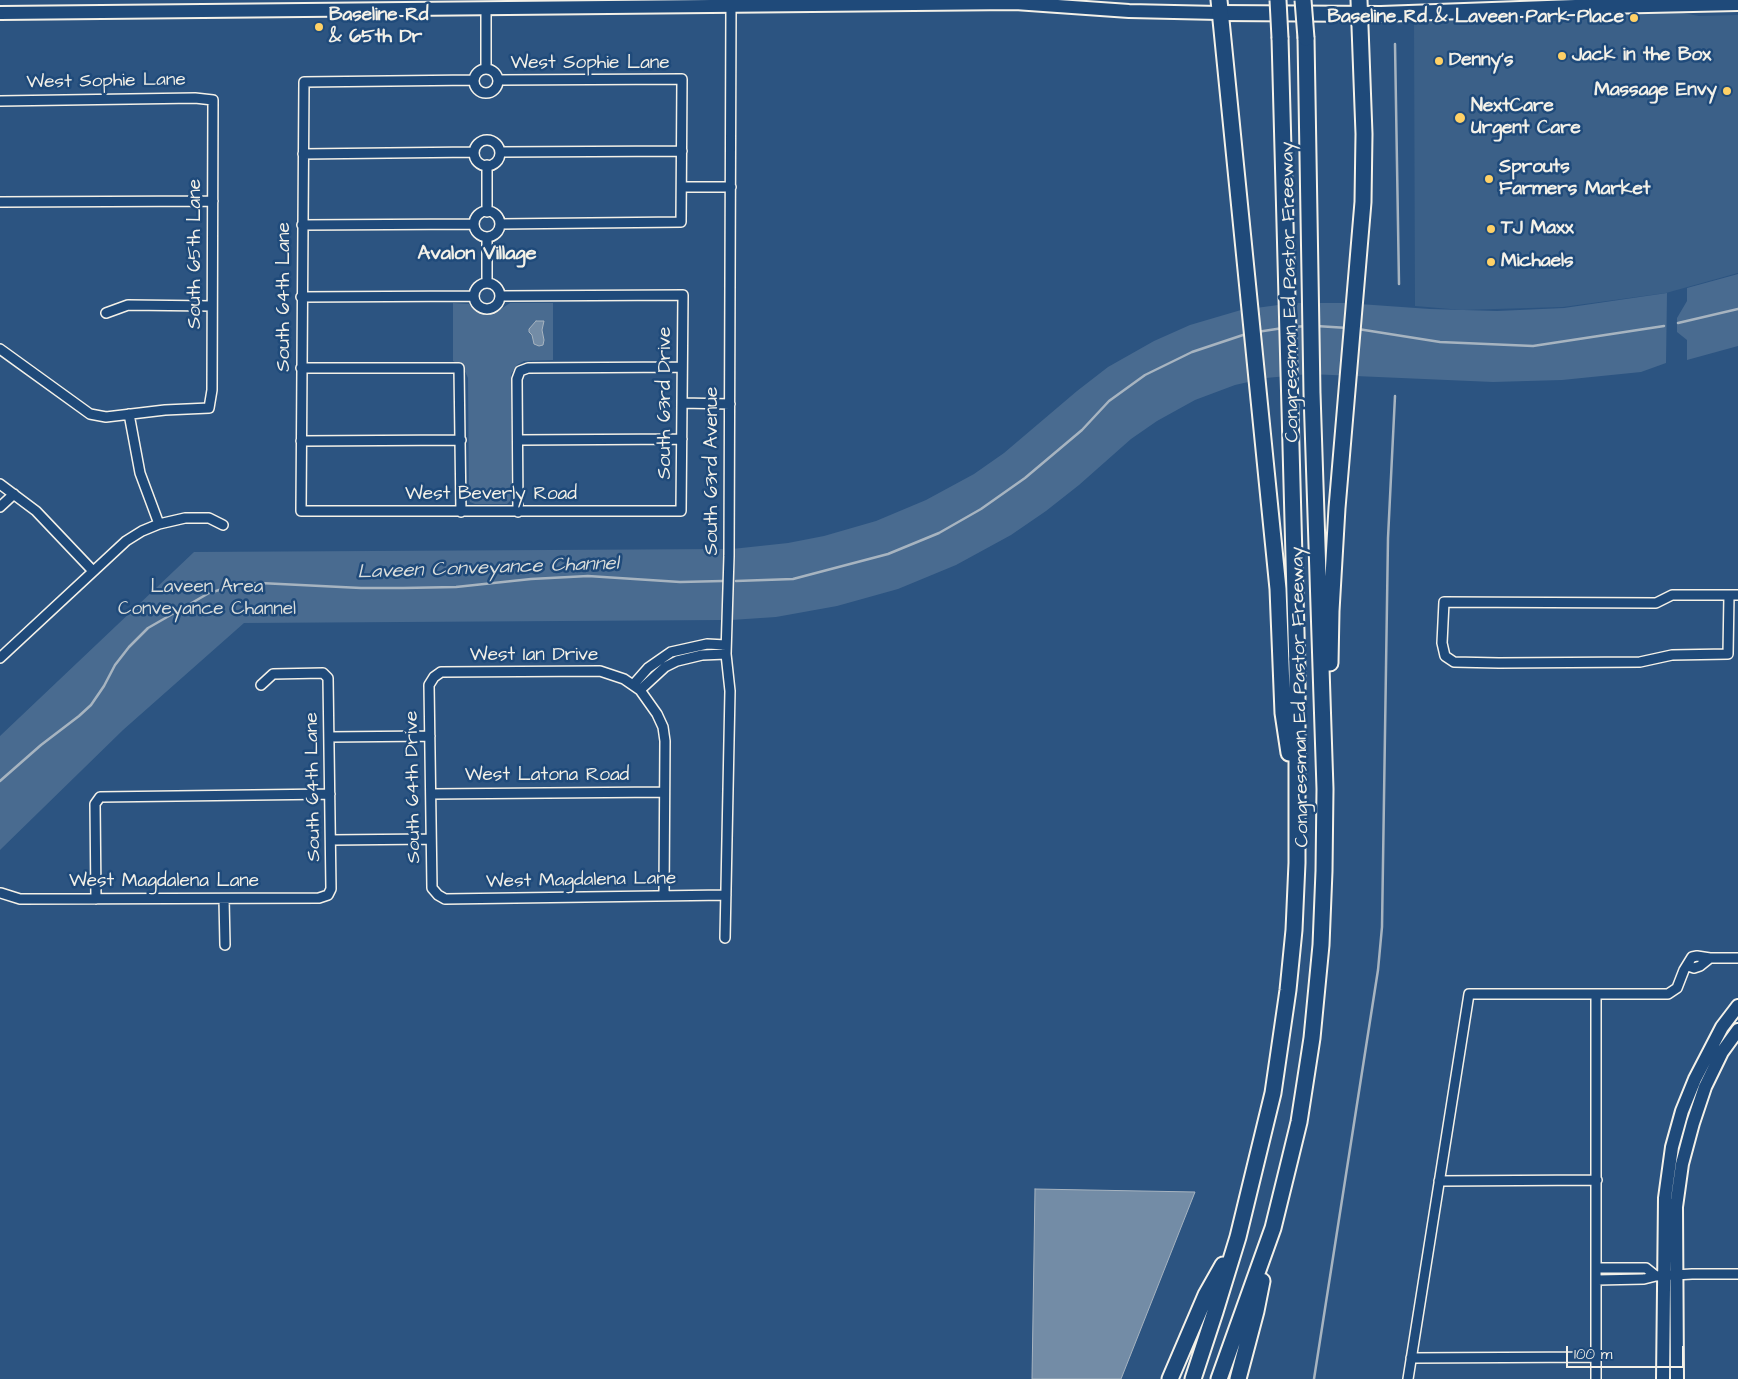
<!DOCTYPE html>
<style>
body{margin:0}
#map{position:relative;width:1738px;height:1379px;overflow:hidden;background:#2c5481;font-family:"Architects Daughter",sans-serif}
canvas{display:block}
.scale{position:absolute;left:1566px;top:1346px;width:118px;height:22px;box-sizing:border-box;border:2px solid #f4f1e8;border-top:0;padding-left:6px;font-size:15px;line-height:18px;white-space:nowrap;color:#f4f1e8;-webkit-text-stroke:4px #1f4a7a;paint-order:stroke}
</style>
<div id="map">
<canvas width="1738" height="1379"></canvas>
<div class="scale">100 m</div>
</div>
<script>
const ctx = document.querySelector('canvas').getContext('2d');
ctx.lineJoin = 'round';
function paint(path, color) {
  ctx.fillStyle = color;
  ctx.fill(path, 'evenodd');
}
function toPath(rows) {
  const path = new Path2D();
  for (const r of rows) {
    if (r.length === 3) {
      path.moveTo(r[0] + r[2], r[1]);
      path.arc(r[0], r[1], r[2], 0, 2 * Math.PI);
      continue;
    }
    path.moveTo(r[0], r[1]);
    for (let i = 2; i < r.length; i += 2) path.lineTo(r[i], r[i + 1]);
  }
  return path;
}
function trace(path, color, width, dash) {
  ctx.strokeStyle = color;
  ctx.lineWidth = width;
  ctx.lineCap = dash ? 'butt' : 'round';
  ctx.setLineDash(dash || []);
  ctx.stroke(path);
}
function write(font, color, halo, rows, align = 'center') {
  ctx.font = font + ' "Architects Daughter",sans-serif';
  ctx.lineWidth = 5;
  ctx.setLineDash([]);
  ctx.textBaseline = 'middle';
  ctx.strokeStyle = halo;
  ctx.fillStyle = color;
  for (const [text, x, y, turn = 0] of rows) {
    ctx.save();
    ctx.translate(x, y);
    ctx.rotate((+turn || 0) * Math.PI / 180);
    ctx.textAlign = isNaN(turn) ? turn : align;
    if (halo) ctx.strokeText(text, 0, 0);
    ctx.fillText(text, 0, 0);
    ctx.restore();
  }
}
paint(toPath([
 [1677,12,1699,16,1738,15,1738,273,1666,293,1563,307,1462,310,1415,306,1414,22,1499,19,1537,22,1570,20,1601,15]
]), '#3b6088');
paint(toPath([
 [1738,274,1738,346,1687,360,1687,340,1677,332,1677,318,1687,301,1687,288],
 [1667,293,1666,363,1641,372,1562,380,1493,382,1309,374,1266,378,1235,385,1195,400,1157,421,1131,439,1079,485,1046,511,1011,535,956,565,898,589,837,606,776,617,731,620,732,549,788,543,824,536,876,521,926,500,974,474,1004,453,1077,391,1108,367,1154,341,1190,325,1241,310,1293,303,1345,303,1430,309,1497,311,1564,308],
 [453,303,469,304,482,312,489,314,498,311,510,303,553,303,553,360,524,361,517,365,511,374,511,497,510,501,507,504,475,504,470,502,469,498,468,378,463,367,453,361],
 [724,549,723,620,244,623,123,730,0,850,0,736,194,552]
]), '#496b90');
const water = toPath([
 [536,321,544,321,542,330,544,340,543,345,539,346,534,344,532,335,529,332,529,329,536,321],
 [1035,1189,1195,1192,1121,1379,1032,1379,1035,1189]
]);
paint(water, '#738ca6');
trace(water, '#a7b4c0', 1);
trace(toPath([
 [1395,44,1399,284],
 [1678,323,1738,309],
 [1316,326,1348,328],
 [1294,327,1306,326],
 [1358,329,1440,342,1533,346,1664,326],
 [1257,332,1283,328],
 [736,581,793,579,888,554,939,533,981,509,1025,478,1082,430,1109,401,1145,375,1192,352,1246,334],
 [0,781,41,745,79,716,91,705,104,686,115,665,129,647,148,628,209,593,236,585,260,583,361,588,403,588,456,587,531,579,588,576,680,582,723,581],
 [1314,1379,1378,970,1382,927,1388,538,1395,396]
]), '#a7b4c0', 2.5);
const street = toPath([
 [486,8,486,69],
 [486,81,12],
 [474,80,304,82,301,511,681,511,683,295,500,296],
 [498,80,682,79,681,222,500,224],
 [0,101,195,98,213,100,212,390,209,408,165,410,106,417,90,414,0,349],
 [487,153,13],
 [500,152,682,151],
 [303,154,474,152],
 [682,187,731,187],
 [0,202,213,201],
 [487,224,13],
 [487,212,487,165],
 [302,225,474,224],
 [487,237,487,283],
 [487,296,13],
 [301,297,474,296],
 [106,313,128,305,212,306],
 [301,368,459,368,461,512],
 [682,403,730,404],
 [129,414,140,473,159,524],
 [518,440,682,439],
 [301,441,461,440],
 [0,484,36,511,93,571],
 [0,507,14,494],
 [518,512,517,379,520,371,528,368,682,367],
 [1729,595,1728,654,1672,655,1640,662,1499,663,1454,662,1445,656,1442,643,1444,602,1656,603,1672,595,1738,595],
 [0,658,126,541,142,531,159,524,185,518,209,518,223,525],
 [633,685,648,668,671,652,707,644,726,645],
 [640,690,665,667,677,661,702,655,726,654],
 [329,737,430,736],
 [431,794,664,792],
 [331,840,431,839],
 [1,893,20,899,319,898,328,895,331,889,328,678,323,673,273,674,261,685],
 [664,895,665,741,663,727,657,714,640,690,624,679,600,671,441,672,434,677,429,685,432,888,438,895,445,899,726,895],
 [96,899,95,804,100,797,330,794],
 [224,899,225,945],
 [725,938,730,691,726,654,729,556,731,5],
 [1688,966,1694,968,1700,966,1710,958],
 [1439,1181,1597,1180],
 [1597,1268,1646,1268,1656,1276],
 [1597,1280,1644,1279,1656,1276,1692,1274,1738,1274],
 [1411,1358,1596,1357],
 [1408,1379,1469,994,1596,994],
 [1596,1379,1596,994,1668,994,1677,988,1684,970,1692,957,1697,956,1710,958,1738,958]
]);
const secondary = toPath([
 [0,13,1015,3,1129,11,1219,13],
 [1663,1379,1665,1198,1672,1147,1682,1111,1695,1079,1722,1027,1738,1006],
 [1677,1379,1676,1207,1682,1164,1693,1123,1705,1087,1722,1052,1738,1030]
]);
const primary = toPath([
 [1219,13,1381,14,1603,6,1738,3]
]);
const highway = toPath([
 [1219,0,1278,589,1283,713,1289,753],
 [1330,663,1331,611,1337,508,1363,202,1364,134,1359,0],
 [1170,1379,1206,1295,1223,1265],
 [1193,1379,1215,1312,1238,1237,1273,1093,1288,990,1294,930,1297,863,1297,669,1280,38],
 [1219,1379,1273,1228,1290,1159,1299,1122,1312,1038,1321,945,1324,871,1325,789,1312,393,1306,38],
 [1238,1379,1256,1311,1262,1281]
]);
trace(street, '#f4f1e8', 12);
trace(secondary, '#f4f1e8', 16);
trace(primary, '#f4f1e8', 18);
trace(highway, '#f4f1e8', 19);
trace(street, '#1f4a7a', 9);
trace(secondary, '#1f4a7a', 12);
trace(primary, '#1f4a7a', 14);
trace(highway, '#1f4a7a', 15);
const highwayBridge = toPath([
 [1278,0,1280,38],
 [1303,0,1306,38]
]);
trace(highwayBridge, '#f4f1e8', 19, []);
trace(highwayBridge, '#1f4a7a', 15);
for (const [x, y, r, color] of [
 [1634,18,5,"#ffd166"],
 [319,27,5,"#ffd166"],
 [1562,56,5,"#ffd166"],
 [1439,61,5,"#ffd166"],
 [1727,91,5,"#ffd166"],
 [1460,118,6,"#ffd166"],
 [1489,179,5,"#ffd166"],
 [1491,229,5,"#ffd166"],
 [1491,262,5,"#ffd166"]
]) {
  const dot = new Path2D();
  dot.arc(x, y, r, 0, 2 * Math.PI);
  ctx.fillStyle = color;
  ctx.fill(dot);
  trace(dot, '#1f4a7a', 2);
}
write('bold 19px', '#f4f1e8', '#1f4a7a', [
 ["Baseline Rd",329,16],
 ["& 65th Dr",329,38],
 ["Baseline Rd & Laveen Park Place",1624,18,"right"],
 ["Jack in the Box",1572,56],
 ["Denny's",1449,61],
 ["Massage Envy",1717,91,"right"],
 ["NextCare",1471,107],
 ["Urgent Care",1471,129],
 ["Sprouts",1499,168],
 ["Farmers Market",1499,190],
 ["TJ Maxx",1501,229],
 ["Michaels",1501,262]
], 'left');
write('19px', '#f4f1e8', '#1f4a7a', [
 ["West Sophie Lane",590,64],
 ["West Sophie Lane",106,82,-1],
 ["South 65th Lane",196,254,-90],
 ["Congressman Ed Pastor Freeway",1291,292,-91],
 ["South 64th Lane",285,297,-90],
 ["South 63rd Drive",666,403,-90],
 ["South 63rd Avenue",713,471,-90],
 ["West Beverly Road",491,495],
 ["West Ian Drive",534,656],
 ["Congressman Ed Pastor Freeway",1301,697,-91],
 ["West Latona Road",547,776],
 ["South 64th Lane",314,787,-91],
 ["South 64th Drive",414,787,-91],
 ["West Magdalena Lane",581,881,-1],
 ["West Magdalena Lane",164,882]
]);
write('19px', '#dadddb', '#1f4a7a', [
 ["Laveen Area",207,588],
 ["Conveyance Channel",207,610]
]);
write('bold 20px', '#f4f1e8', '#1f4a7a', [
 ["Avalon Village",477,255]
]);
write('italic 20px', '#dadddb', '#1f4a7a', [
 ["Laveen Conveyance Channel",488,569,-2]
]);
</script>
